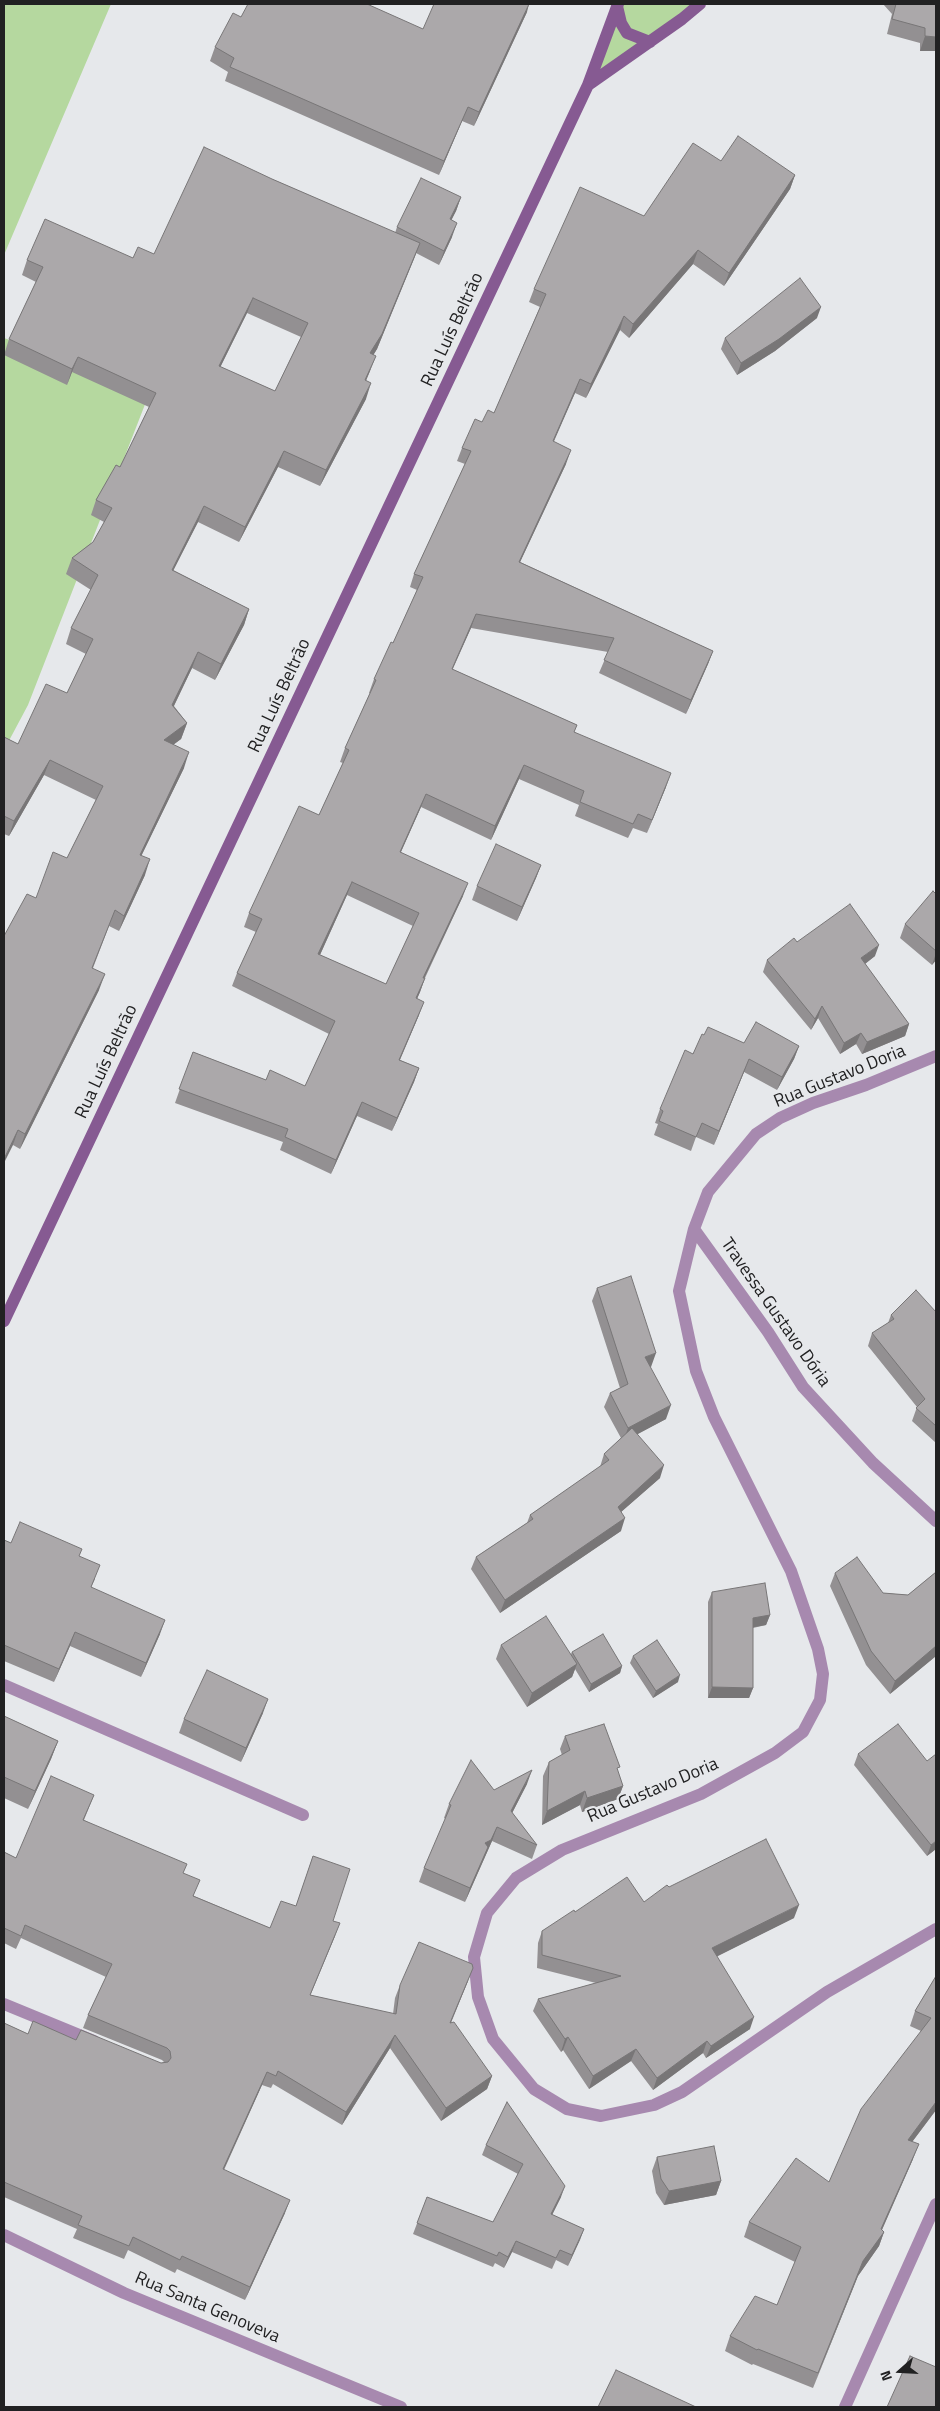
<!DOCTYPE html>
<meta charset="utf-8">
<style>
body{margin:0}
#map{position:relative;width:940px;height:2411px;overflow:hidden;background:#e6e8eb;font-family:"Titillium Web",sans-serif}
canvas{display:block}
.frame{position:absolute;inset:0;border:5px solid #212122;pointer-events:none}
.north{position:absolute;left:875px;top:2346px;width:50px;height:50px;-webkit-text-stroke:4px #e6e8eb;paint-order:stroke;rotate:251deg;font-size:14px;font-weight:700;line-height:20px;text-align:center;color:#212122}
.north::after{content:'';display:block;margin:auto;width:18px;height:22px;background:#212122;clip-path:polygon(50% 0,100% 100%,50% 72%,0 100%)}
</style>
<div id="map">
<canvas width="940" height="2411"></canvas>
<div class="frame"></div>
<div class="north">N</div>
</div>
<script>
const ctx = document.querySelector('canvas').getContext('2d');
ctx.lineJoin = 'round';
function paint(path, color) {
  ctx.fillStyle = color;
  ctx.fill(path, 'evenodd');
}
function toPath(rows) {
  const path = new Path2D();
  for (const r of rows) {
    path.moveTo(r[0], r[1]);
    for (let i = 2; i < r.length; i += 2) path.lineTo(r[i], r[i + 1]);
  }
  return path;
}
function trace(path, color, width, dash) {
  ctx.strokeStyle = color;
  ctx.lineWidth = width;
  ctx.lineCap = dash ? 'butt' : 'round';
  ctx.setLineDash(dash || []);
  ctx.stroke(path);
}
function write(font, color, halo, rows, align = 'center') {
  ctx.font = font + ' "Titillium Web",sans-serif';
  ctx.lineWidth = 4.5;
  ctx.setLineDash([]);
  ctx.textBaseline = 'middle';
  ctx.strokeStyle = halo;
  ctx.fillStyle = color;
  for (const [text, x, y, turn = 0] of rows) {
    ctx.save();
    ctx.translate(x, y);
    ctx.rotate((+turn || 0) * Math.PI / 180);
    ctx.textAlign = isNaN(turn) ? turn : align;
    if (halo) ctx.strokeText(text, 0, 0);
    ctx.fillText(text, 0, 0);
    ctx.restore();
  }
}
paint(toPath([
 [4,4,111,4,4,255],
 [618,4,700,4,588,85],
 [4,338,151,389,28,705,4,750]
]), '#b5d89f');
trace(toPath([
 [936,1056,866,1085,813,1103,780,1118,756,1134,708,1192,694,1229,679,1291,696,1371,714,1417,791,1571,818,1649,823,1674,820,1700,803,1732,775,1753,701,1794,562,1850,516,1878,487,1913,474,1957,478,1997,493,2039,534,2089,567,2109,601,2116,654,2105,682,2092,827,1992,936,1929],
 [694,1229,768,1332,803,1387,873,1463,936,1521],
 [4,1685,303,1815],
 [4,2004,94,2041],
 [4,2235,124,2293,401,2407],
 [845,2407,936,2204]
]), '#a789af', 12);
trace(toPath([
 [617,6,621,23,627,33,650,42],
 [588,85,682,19,700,4],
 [4,1321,588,85,618,4]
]), '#865a92', 12);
paint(toPath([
 [883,4,936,4,936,51,920,51,920,43,887,34,892,14],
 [527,12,474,126,462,121,439,175,225,81,228,72,210,61,215,47,241,17,423,29],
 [721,161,795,175,790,189,724,286,693,264,629,338,620,330,586,398,575,393,553,442,566,464,520,562,713,651,708,664,686,714,599,673,608,652,471,628,452,669,577,725,574,732,666,787,647,833,633,828,628,838,575,816,579,805,519,779,491,840,421,807,401,852,463,896,425,978,420,992,417,999,419,1015,400,1060,419,1068,414,1082,392,1131,357,1116,331,1174,280,1150,283,1142,175,1103,193,1052,266,1080,305,1086,329,1034,232,986,237,973,256,932,244,927,249,913,319,815,343,763,340,762,345,748,370,693,369,693,374,679,393,643,417,590,410,587,414,574,465,464,457,461,462,448,482,422,494,413,540,307,529,302,534,289,644,216],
 [347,895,413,926,386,984,320,955],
 [272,179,395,233,397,227,461,197,456,211,451,220,452,237,439,265,416,253,377,349,373,355,370,371,366,381,366,399,320,486,278,467,239,542,198,522,173,570,249,609,244,625,215,680,192,668,174,706,187,723,181,739,173,745,184,768,141,856,145,875,119,931,109,926,93,968,99,990,20,1149,13,1145,36,898,67,858,96,800,44,775,9,836,4,834,4,737,18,744,67,693,86,654,66,644,71,628,91,590,66,574,72,558,93,542,104,522,91,515,96,500,120,467,149,407,72,372,67,385,4,355,9,339,36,282,22,275,27,260,133,258,154,254],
 [247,313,301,337,275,391,220,367],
 [817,318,775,351,737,375,721,349,725,338],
 [541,865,536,878,517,921,472,900,477,886],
 [936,894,936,960,932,965,900,938,905,924],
 [797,942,875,956,865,964,909,1024,905,1036,862,1054,856,1044,840,1054,818,1018,811,1030,763,972,767,960],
 [704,1035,744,1043,799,1046,794,1059,777,1090,744,1072,714,1145,696,1137,691,1151,654,1135,658,1124,655,1123,660,1109],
 [597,1288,651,1367,650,1367,666,1419,637,1434,660,1478,621,1512,621,1531,500,1613,471,1569,476,1557,527,1523,530,1515,600,1467,604,1454,621,1438,604,1407,610,1393,620,1388,592,1301],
 [936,1312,936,1443,912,1421,917,1407,868,1346,872,1333,888,1323,891,1315],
 [4,1540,11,1543,79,1556,95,1579,91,1587,160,1634,141,1677,70,1646,54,1682,4,1661],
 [936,1572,936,1656,890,1694,866,1665,830,1586,835,1573,883,1593,908,1595],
 [712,1592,770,1615,766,1625,753,1628,753,1688,749,1698,708,1698,708,1602],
 [501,1645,571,1654,572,1652,622,1666,620,1673,589,1692,575,1669,572,1677,527,1707,496,1659],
 [633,1656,678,1682,653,1698,630,1663],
 [263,1713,241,1762,179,1733,184,1719],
 [4,1716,58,1741,51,1759,28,1809,4,1798],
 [565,1736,618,1772,623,1786,618,1799,582,1812,580,1805,542,1825,543,1776,549,1762,562,1755,560,1749],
 [858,1754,936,1849,927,1856,854,1765],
 [527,1784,512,1813,537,1845,532,1859,492,1841,465,1902,419,1882,424,1868,446,1819,444,1818,449,1804,494,1790],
 [94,1795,84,1820,183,1873,194,1896,270,1928,296,1906,313,1856,333,1921,335,1936,310,1995,393,2014,395,1998,400,1985,468,1981,451,2023,492,2076,487,2089,441,2121,390,2048,342,2125,273,2084,271,2088,262,2085,224,2170,285,2213,245,2300,177,2269,175,2273,128,2250,124,2259,73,2238,77,2229,4,2197,4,2023,28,2034,76,2040,161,2063,164,2062,162,2060,83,2028,88,2015,106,1977,21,1938,16,1949,4,1943,4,1852,16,1858],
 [669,1887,794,1918,717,1956,750,2029,706,2058,703,2053,653,2090,631,2061,589,2089,563,2050,561,2052,533,2011,538,1999,596,1983,537,1968,538,1943,542,1931,575,1912,644,1902],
 [936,1976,936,2110,912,2142,913,2159,882,2230,884,2232,879,2246,858,2276,813,2388,753,2364,752,2365,725,2351,730,2336,777,2305,795,2262,744,2237,749,2222,829,2182,921,2031,910,2026,915,2011],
 [507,2102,561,2197,552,2215,584,2229,568,2266,556,2260,552,2269,512,2252,504,2268,495,2263,493,2267,413,2234,427,2197,493,2222,518,2174,482,2155,486,2145],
 [657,2157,721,2181,716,2195,664,2205,656,2193,652,2171]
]), '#939092');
paint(toPath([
 [529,4,527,12,474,126,479,112],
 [925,36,936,37,936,51,920,51],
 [468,107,462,121,439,175,444,161],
 [795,175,790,189,724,286,729,273],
 [461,197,456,211,445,233,450,219],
 [457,223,452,237,439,265,444,251],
 [420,243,414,259,377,349,365,369,370,353],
 [698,250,693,264,629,338,633,324],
 [253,298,247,313,213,382,219,366],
 [821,307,817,318,775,351,737,375,741,363],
 [624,316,620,330,586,398,591,384],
 [376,356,370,371,359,396,365,380],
 [78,357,72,372,67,385,72,369],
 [580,379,575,393,548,455,553,441],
 [371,383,366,399,320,486,326,470],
 [571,450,566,464,514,575,519,562],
 [284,451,278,467,239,542,245,527],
 [204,506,198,522,166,585,172,570],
 [249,609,244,625,215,680,221,664],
 [476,614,471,628,447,682,452,669],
 [713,651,708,664,686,714,691,700],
 [198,652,192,668,167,720,172,705],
 [187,723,181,739,158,756,164,740],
 [189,752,184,768,134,871,140,855],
 [50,760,44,775,9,836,14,821],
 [524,765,519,779,491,840,495,826],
 [671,773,666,787,647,833,652,820],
 [426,794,421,807,395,865,400,852],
 [150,859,145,875,119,931,124,916],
 [541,865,536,878,517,921,522,907],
 [352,882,347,895,314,968,318,954],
 [468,883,463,896,418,991,423,978],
 [879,945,875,956,857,970,861,958],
 [936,953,936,960,932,965],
 [105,974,99,990,20,1149,25,1134],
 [425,978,420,992,411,1012,416,998],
 [424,1002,419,1015,394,1073,399,1060],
 [822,1006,818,1018,811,1030,815,1019],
 [909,1024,905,1036,862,1054,867,1042],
 [861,1033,856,1044,840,1054,844,1043],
 [799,1046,794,1059,777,1090,782,1077],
 [749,1059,744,1072,714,1145,719,1131],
 [419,1068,414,1082,392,1131,397,1118],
 [362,1102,357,1116,331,1174,336,1160],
 [18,1130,13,1145,4,1163,4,1159],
 [656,1353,651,1367,640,1371,645,1357],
 [671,1405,666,1419,623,1442,628,1428],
 [664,1465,660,1478,613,1519,618,1507],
 [625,1518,621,1531,500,1613,505,1600],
 [770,1615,766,1625,749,1628,753,1618],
 [165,1620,160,1634,141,1677,146,1663],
 [75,1632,70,1646,54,1682,59,1669],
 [936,1646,936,1656,890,1694,895,1681],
 [577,1664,572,1677,527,1707,532,1693],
 [622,1666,620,1673,589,1692,591,1684],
 [680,1675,678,1682,653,1698,656,1691],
 [712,1687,753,1688,749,1698,708,1698],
 [268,1699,263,1713,241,1762,246,1748],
 [58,1741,51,1759,28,1809,35,1791],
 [532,1770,527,1784,506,1825,511,1811],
 [623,1786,618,1799,582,1812,587,1798],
 [585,1791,580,1805,542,1825,547,1811],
 [497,1827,492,1841,465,1902,485,1843],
 [936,1841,936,1849,927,1856,931,1845],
 [799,1905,794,1918,708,1961,712,1948],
 [340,1923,335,1936,305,2008,310,1995],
 [473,1968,468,1981,445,2036,450,2023],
 [754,2017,750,2029,706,2058,711,2046],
 [395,2035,390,2048,342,2125,346,2112],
 [568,2037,563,2050,561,2052,565,2039],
 [707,2041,703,2053,653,2090,657,2078],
 [636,2049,631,2061,589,2089,593,2076],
 [267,2072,262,2085,218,2182,223,2169],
 [492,2076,487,2089,441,2121,446,2108],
 [936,2102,936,2110,903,2154,908,2140],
 [919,2144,913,2159,876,2243,884,2232,879,2246,858,2276,813,2388,863,2261,881,2229],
 [721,2181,716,2195,664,2205,669,2191],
 [565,2186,561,2197,547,2225,551,2214],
 [290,2200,285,2213,245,2300,250,2287],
 [584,2229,580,2240,568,2266,572,2255],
 [516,2241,512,2252,504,2268,508,2257]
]), '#787677');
const building = toPath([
 [248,4,367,4,423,29,434,4,529,4,479,112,468,107,444,161,230,67,234,58,215,47,233,13,241,17,248,4],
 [896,4,936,4,936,37,925,36,925,28,892,19,896,4],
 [738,136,795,175,729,273,698,250,633,324,624,316,591,384,580,379,553,441,571,450,519,562,713,651,691,700,604,660,614,638,476,614,452,669,577,725,574,732,671,773,652,820,638,814,633,824,580,802,584,791,524,765,495,826,426,794,400,852,468,883,423,978,425,978,416,998,424,1002,399,1060,419,1068,397,1118,362,1102,336,1160,285,1137,288,1129,179,1089,193,1052,266,1080,270,1070,305,1086,335,1021,237,973,262,919,249,913,299,806,319,815,349,750,345,748,376,680,374,679,391,642,393,643,423,577,414,574,471,451,462,448,475,419,482,422,488,410,494,413,546,294,534,289,580,187,644,216,693,143,721,161,738,136],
 [352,882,419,913,386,984,318,954,352,882],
 [204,147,272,179,420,243,382,334,370,353,376,356,365,380,371,383,326,470,284,451,245,527,204,506,172,570,249,609,221,664,198,652,172,705,187,723,164,740,189,752,140,855,150,859,124,916,115,910,92,968,105,974,25,1134,18,1130,4,1159,4,936,27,894,36,898,53,852,67,858,103,786,50,760,14,821,4,816,4,737,18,744,46,684,67,693,93,639,71,628,98,575,72,558,93,542,112,508,96,500,116,465,120,467,156,393,78,357,72,369,9,339,43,267,27,260,45,219,133,258,138,247,154,254,204,147],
 [253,298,308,323,275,391,219,366,253,298],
 [421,178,461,197,450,219,457,223,444,251,397,227,421,178],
 [800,278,821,307,779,339,741,363,725,338,800,278],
 [496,844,541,865,522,907,477,886,496,844],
 [933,891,936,894,936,951,905,924,933,891],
 [850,904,879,945,861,958,909,1024,867,1042,861,1033,844,1043,822,1006,815,1019,767,960,794,938,797,942,850,904],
 [756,1022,799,1046,782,1077,749,1059,719,1131,702,1123,696,1137,659,1121,663,1111,660,1109,685,1050,693,1054,702,1034,704,1035,708,1027,744,1043,756,1022],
 [631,1276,656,1353,645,1357,671,1405,628,1428,610,1393,628,1384,597,1288,631,1276],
 [916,1290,936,1312,936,1426,916,1408,925,1399,872,1333,894,1319,891,1315,916,1290],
 [632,1428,664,1465,618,1507,625,1518,505,1600,476,1557,533,1519,530,1515,609,1460,604,1454,632,1428],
 [20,1522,82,1549,79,1556,100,1565,91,1587,165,1620,146,1663,75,1632,59,1669,4,1645,4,1540,11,1543,20,1522],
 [857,1557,883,1593,908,1595,936,1572,936,1646,895,1681,871,1651,835,1573,857,1557],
 [765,1583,770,1615,753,1618,753,1688,712,1687,712,1592,765,1583],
 [546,1616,577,1664,532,1693,501,1645,546,1616],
 [603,1634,622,1666,591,1684,572,1652,603,1634],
 [657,1640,680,1675,656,1691,633,1656,657,1640],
 [207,1670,268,1699,246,1748,184,1719,207,1670],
 [4,1716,58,1741,35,1791,4,1777,4,1716],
 [604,1724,620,1767,617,1768,623,1786,587,1798,585,1791,547,1811,549,1762,570,1750,565,1736,604,1724],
 [898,1724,927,1761,936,1754,936,1841,931,1845,858,1754,898,1724],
 [471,1760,494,1790,532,1770,511,1811,537,1845,497,1827,491,1840,485,1843,488,1847,470,1888,424,1868,451,1805,449,1804,471,1760],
 [51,1776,94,1795,83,1820,187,1864,183,1873,200,1880,193,1896,270,1928,281,1901,296,1906,313,1856,350,1869,333,1921,340,1923,310,1995,396,2014,400,1985,419,1942,472,1964,473,1968,450,2023,454,2022,492,2076,446,2108,395,2035,346,2112,278,2071,276,2076,267,2072,223,2169,290,2200,250,2287,182,2256,180,2260,133,2237,129,2246,78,2225,82,2216,4,2182,4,2023,28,2034,33,2021,76,2040,81,2030,161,2063,168,2062,171,2058,170,2051,167,2048,88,2015,112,1964,25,1925,21,1936,4,1928,4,1852,16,1858,51,1776],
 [766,1839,799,1905,712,1948,754,2017,711,2046,707,2041,657,2078,636,2049,593,2076,568,2037,565,2039,538,1999,621,1976,542,1955,542,1931,574,1910,575,1912,627,1877,644,1902,667,1885,669,1887,766,1839],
 [936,1976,936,2102,908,2140,919,2144,881,2229,884,2232,863,2261,818,2373,758,2349,757,2350,730,2336,755,2296,777,2305,801,2247,749,2222,796,2158,829,2182,861,2109,931,2018,915,2011,936,1976],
 [507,2102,565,2186,551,2214,584,2229,572,2255,560,2250,556,2258,516,2241,508,2257,499,2252,497,2256,417,2223,427,2197,493,2222,523,2164,486,2145,507,2102],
 [714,2146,721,2181,669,2191,661,2179,657,2157,714,2146],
 [910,2356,936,2367,936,2407,887,2407,910,2356],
 [616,2370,696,2407,598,2407,616,2370]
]);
paint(building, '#aba8aa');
trace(building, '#787677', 1);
write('18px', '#212122', '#e6e8eb', [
 ["Rua Luís Beltrão",453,330,-65],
 ["Rua Luís Beltrão",280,696,-65],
 ["Rua Luís Beltrão",107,1062,-65],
 ["Rua Gustavo Doria",840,1077,-22],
 ["Travessa Gustavo Dória",775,1313,55],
 ["Rua Gustavo Doria",653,1791,-23],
 ["Rua Santa Genoveva",207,2308,23]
]);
</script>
